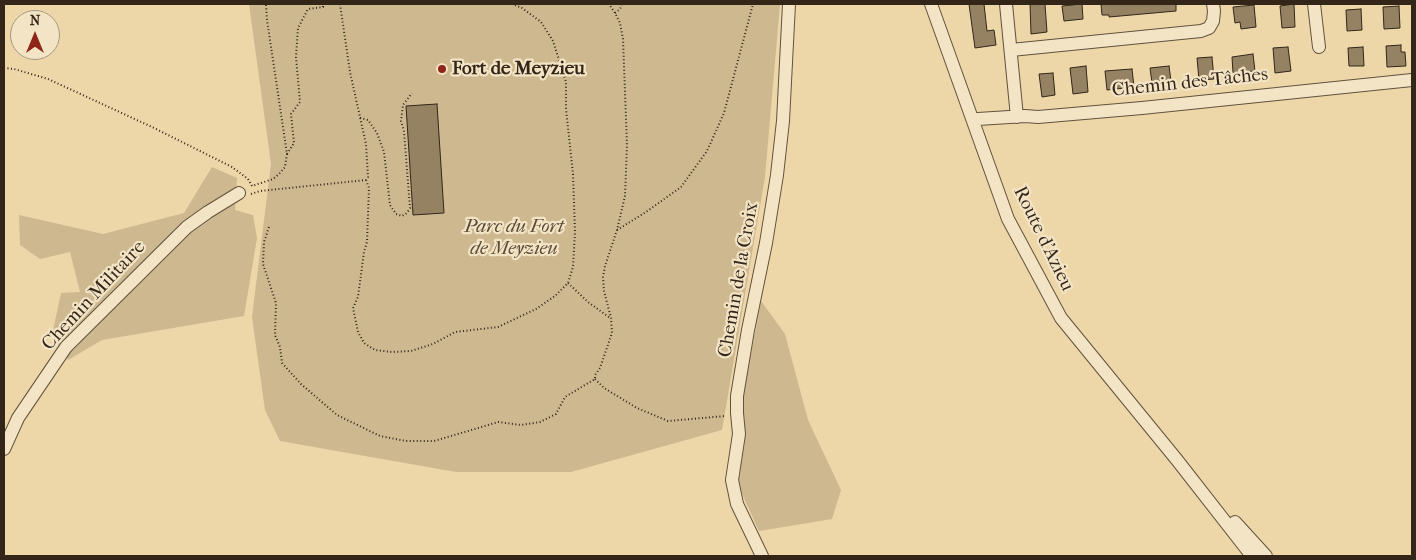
<!DOCTYPE html>
<meta charset="utf-8">
<style>
body{margin:0}
#map{position:relative;width:1416px;height:560px;overflow:hidden;background:#edd6a8;font-family:"IM FELL French Canon",serif}
canvas{display:block}
.frame{position:absolute;inset:0;border:5px solid #332619;pointer-events:none}
.north{position:absolute;left:10px;top:10px;width:50px;height:50px;box-sizing:border-box;background:#f3e4c6;border:1px solid #a69881;border-radius:50%;rotate:0deg;font-size:14px;font-weight:700;line-height:20px;text-align:center;color:#332619}
.north::after{content:'';display:block;margin:auto;width:18px;height:22px;background:#8f2418;clip-path:polygon(50% 0,100% 100%,50% 72%,0 100%)}
</style>
<div id="map">
<canvas width="1416" height="560"></canvas>
<div class="frame"></div>
<div class="north">N</div>
</div>
<script>
const ctx = document.querySelector('canvas').getContext('2d');
ctx.lineJoin = 'round';
function paint(path, color) {
  ctx.fillStyle = color;
  ctx.fill(path, 'evenodd');
}
function toPath(rows) {
  const path = new Path2D();
  for (const r of rows) {
    path.moveTo(r[0], r[1]);
    for (let i = 2; i < r.length; i += 2) path.lineTo(r[i], r[i + 1]);
  }
  return path;
}
function trace(path, color, width, dash) {
  ctx.strokeStyle = color;
  ctx.lineWidth = width;
  ctx.lineCap = dash ? 'butt' : 'round';
  ctx.setLineDash(dash || []);
  ctx.stroke(path);
}
function write(font, color, halo, rows, align = 'center') {
  ctx.font = font + ' "IM FELL French Canon",serif';
  ctx.lineWidth = 4.5;
  ctx.setLineDash([]);
  ctx.textBaseline = 'middle';
  ctx.strokeStyle = halo;
  ctx.fillStyle = color;
  for (const [text, x, y, turn = 0] of rows) {
    ctx.save();
    ctx.translate(x, y);
    ctx.rotate((+turn || 0) * Math.PI / 180);
    ctx.textAlign = isNaN(turn) ? turn : align;
    if (halo) ctx.strokeText(text, 0, 0);
    ctx.fillText(text, 0, 0);
    ctx.restore();
  }
}
paint(toPath([
 [249,4,780,4,765,177,722,430,571,472,456,472,280,441,265,410,252,317,271,164],
 [212,167,237,178,235,210,253,215,257,238,244,316,102,340,68,360,52,335,61,293,80,292,70,252,40,259,20,245,19,215,103,234,184,213],
 [761,301,785,334,808,420,841,490,832,519,759,531,738,485,745,433,743,395]
]), '#cdb890');
const building = toPath([
 [969,4,984,4,987,31,994,30,996,45,975,48,969,4],
 [1030,4,1045,4,1047,32,1031,34,1030,4],
 [1082,4,1083,19,1064,21,1062,6,1082,4],
 [1101,4,1176,4,1176,11,1109,17,1109,15,1102,15,1101,4],
 [1294,4,1295,27,1282,28,1280,6,1294,4],
 [1254,5,1256,27,1241,29,1240,22,1235,23,1233,7,1254,5],
 [1399,6,1400,28,1384,29,1383,7,1399,6],
 [1361,9,1362,30,1347,31,1346,10,1361,9],
 [1401,45,1401,52,1405,52,1406,66,1387,67,1386,46,1401,45],
 [1288,47,1291,71,1275,73,1273,48,1288,47],
 [1363,47,1364,66,1349,66,1348,48,1363,47],
 [1253,54,1255,71,1233,73,1232,57,1253,54],
 [1212,57,1214,79,1199,80,1197,58,1212,57],
 [1086,66,1088,92,1073,94,1070,68,1086,66],
 [1169,66,1171,81,1152,83,1150,68,1169,66],
 [1132,69,1134,87,1107,90,1105,71,1132,69],
 [1053,73,1055,95,1042,97,1039,74,1053,73],
 [437,104,444,213,413,215,406,106,437,104]
]);
paint(building, '#948263');
trace(building, '#332619', 1);
const minor = toPath([
 [931,4,1008,219,1061,318,1177,460,1252,556],
 [1006,4,1017,117],
 [1314,4,1319,47],
 [1011,50,1201,31,1209,28,1213,21,1214,11,1213,4],
 [973,121,978,119,1025,116,1038,117,1142,108,1412,80],
 [4,449,18,418,66,347,187,227,208,212,239,193],
 [1235,522,1266,556],
 [762,556,737,504,732,480,739,434,737,413,737,396,748,330,766,243,777,175,783,121,789,4]
]);
trace(minor, '#62523d', 14);
trace(toPath([
 [615,13,620,9,622,4],
 [4,68,14,69,48,79,152,127,232,167,248,179,252,186,273,179,279,174,285,167,287,154,267,20,266,4],
 [360,118,368,120,377,133,384,152,390,205,396,214,402,216,407,213,410,208,404,131,401,121,403,105,412,93],
 [287,154,294,143,291,114,300,102,296,57,298,28,308,9,323,7,323,4],
 [366,180,369,188,367,242,364,252,358,297,353,308,358,332,364,343,375,350,392,352,411,351,433,344,455,332,498,327,536,309,555,296,568,283,573,267,575,232,573,174,566,109,566,82,553,41,541,22,522,8,512,4],
 [251,194,260,191,366,180,368,177,366,144,350,72,340,4],
 [269,227,264,242,263,264,276,303,275,335,280,347,282,363,301,384,337,415,380,436,406,441,434,441,498,422,521,425,540,422,556,414,565,397,595,379,595,375,600,368,612,333,611,318,604,291,603,277,605,266,617,230,625,196,627,145,623,39,620,23,615,13,609,4],
 [617,230,646,212,681,187,707,151,724,113,753,4],
 [568,283,588,302,610,318],
 [595,379,604,388,637,408,668,421,725,416]
]), '#332619', 2, [1, 2.5]);
trace(minor, '#f3e4c6', 12);
for (const [x, y, r, color] of [
 [442,69,5,"#8f2418"]
]) {
  const dot = new Path2D();
  dot.arc(x, y, r, 0, 2 * Math.PI);
  ctx.fillStyle = color;
  ctx.fill(dot);
  trace(dot, '#f3e4c6', 2);
}
write('bold 19px', '#332619', '#f3e4c6', [
 ["Fort de Meyzieu",452,69]
], 'left');
write('19px', '#332619', '#f3e4c6', [
 ["Chemin des Tâches",1190,83,-6],
 ["Route d'Azieu",1043,239,64],
 ["Chemin de la Croix",739,280,-80],
 ["Chemin Militaire",94,296,-47]
]);
write('italic 19px', '#5a4a37', '#f3e4c6', [
 ["Parc du Fort",514,227],
 ["de Meyzieu",514,249]
]);
</script>
